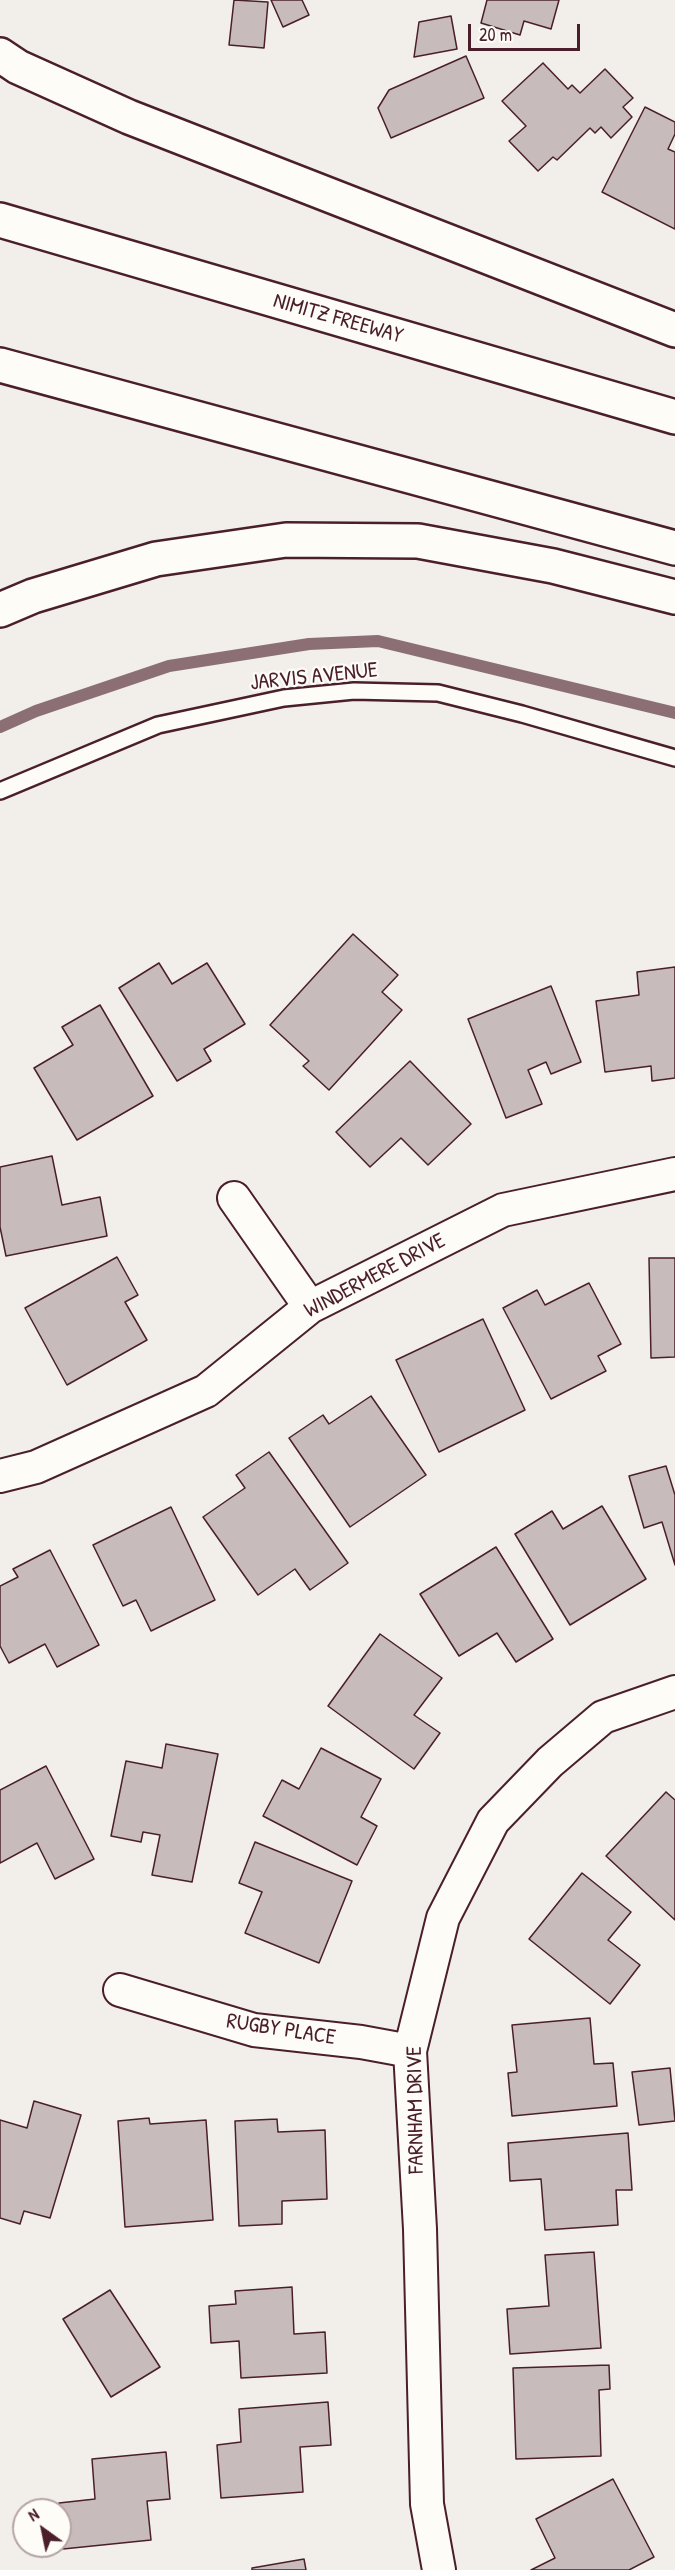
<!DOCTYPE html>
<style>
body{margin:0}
#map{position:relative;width:675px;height:2570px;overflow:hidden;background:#f2efeb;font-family:"Patrick Hand",sans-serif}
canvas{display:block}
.north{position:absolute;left:12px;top:2498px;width:60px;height:60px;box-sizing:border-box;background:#fdfcf7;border:2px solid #b5a4a5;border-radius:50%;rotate:327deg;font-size:16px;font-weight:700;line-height:24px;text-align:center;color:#4a1f2b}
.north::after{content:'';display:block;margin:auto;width:21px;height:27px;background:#4a1f2b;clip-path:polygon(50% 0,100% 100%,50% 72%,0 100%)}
.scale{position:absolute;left:468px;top:24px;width:112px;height:27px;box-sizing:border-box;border:3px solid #4a1f2b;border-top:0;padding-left:8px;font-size:18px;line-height:21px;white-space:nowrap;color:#4a1f2b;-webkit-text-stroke:4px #fdfcf7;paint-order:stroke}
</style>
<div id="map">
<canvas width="675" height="2570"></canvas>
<div class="north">N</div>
<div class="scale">20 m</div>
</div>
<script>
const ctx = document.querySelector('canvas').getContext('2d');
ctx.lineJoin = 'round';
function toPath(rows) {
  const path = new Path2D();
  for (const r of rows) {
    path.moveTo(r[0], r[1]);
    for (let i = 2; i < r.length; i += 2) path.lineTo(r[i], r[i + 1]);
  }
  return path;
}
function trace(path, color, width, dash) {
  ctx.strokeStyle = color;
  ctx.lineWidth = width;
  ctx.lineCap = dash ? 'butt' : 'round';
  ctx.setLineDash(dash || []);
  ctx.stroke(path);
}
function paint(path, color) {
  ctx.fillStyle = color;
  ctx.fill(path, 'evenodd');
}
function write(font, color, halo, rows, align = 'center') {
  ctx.font = font + ' "Patrick Hand",sans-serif';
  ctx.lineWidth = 4.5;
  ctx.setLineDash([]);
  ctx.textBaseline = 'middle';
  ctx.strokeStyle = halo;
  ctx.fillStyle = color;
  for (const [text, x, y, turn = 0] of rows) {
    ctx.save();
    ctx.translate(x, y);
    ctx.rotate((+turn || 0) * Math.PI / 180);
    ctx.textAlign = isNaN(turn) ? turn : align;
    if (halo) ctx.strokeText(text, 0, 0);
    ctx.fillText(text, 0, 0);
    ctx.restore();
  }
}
trace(toPath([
 [0,727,36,711,169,666,309,644,378,641,675,713]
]), '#8b6f75', 12);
const building = toPath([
 [234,0,268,2,264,48,229,45,234,0],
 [271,0,302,0,309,15,283,27,271,0],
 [487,0,559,0,551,29,524,21,520,35,481,23,487,0],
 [451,16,457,49,414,57,419,22,451,16],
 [466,56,484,98,391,138,378,108,389,90,466,56],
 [543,63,568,89,572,85,580,93,605,69,633,98,623,107,632,117,611,138,601,127,595,133,590,128,557,160,553,157,538,171,509,141,526,126,502,101,543,63],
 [645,107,675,122,675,134,668,149,675,152,675,229,602,192,645,107],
 [353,934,398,975,382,992,402,1010,329,1090,303,1066,309,1061,270,1025,353,934],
 [159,963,172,984,207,963,245,1024,204,1049,211,1061,177,1081,119,988,159,963],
 [675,967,675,1078,652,1081,651,1066,605,1072,596,1001,639,995,637,972,675,967],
 [551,986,581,1062,551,1074,546,1062,528,1070,542,1104,506,1118,468,1019,551,986],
 [100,1005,153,1096,77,1140,34,1068,73,1045,62,1027,100,1005],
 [410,1061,471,1124,428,1165,401,1138,370,1167,336,1132,410,1061],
 [52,1156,62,1205,100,1197,107,1236,6,1256,0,1227,0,1167,52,1156],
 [117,1257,138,1295,125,1302,147,1340,67,1385,25,1308,117,1257],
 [649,1258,675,1258,675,1357,651,1358,649,1258],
 [589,1283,621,1344,598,1356,606,1371,551,1399,503,1308,537,1290,545,1305,589,1283],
 [483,1319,525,1410,439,1452,396,1360,483,1319],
 [371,1396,426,1475,350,1527,289,1438,323,1415,329,1424,371,1396],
 [269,1452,348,1563,310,1590,295,1569,258,1595,203,1517,245,1488,236,1475,269,1452],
 [666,1466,675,1495,675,1565,662,1522,644,1528,629,1476,666,1466],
 [602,1506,646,1579,570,1625,515,1534,552,1511,563,1529,602,1506],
 [171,1507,215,1600,151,1631,136,1600,123,1606,93,1545,171,1507],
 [496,1547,553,1639,516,1662,497,1633,459,1656,420,1594,496,1547],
 [50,1550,99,1645,57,1667,45,1644,9,1663,0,1646,0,1586,18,1577,13,1569,50,1550],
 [380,1634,442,1678,414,1715,440,1733,414,1769,328,1706,380,1634],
 [166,1744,218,1754,192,1882,152,1875,160,1835,143,1832,141,1842,111,1836,126,1761,162,1768,166,1744],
 [321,1748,381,1779,361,1817,377,1826,357,1865,263,1816,282,1780,299,1789,321,1748],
 [46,1766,94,1859,55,1879,37,1843,0,1863,0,1790,46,1766],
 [666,1792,675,1800,675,1920,606,1856,666,1792],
 [255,1842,352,1881,319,1963,245,1933,262,1892,239,1883,255,1842],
 [582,1873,631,1912,608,1940,640,1965,610,2004,529,1939,582,1873],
 [590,2018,594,2064,613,2063,617,2106,512,2116,508,2073,517,2072,512,2025,590,2018],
 [670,2068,675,2121,639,2125,632,2072,670,2068],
 [34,2101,81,2115,50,2218,24,2211,20,2224,0,2218,0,2120,27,2128,34,2101],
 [149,2118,150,2124,206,2120,213,2220,125,2227,118,2121,149,2118],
 [277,2119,278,2132,325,2130,327,2199,282,2201,282,2224,239,2226,235,2121,277,2119],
 [628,2133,632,2190,616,2190,618,2225,545,2230,541,2179,510,2181,508,2143,628,2133],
 [594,2252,601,2348,510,2354,507,2309,549,2306,545,2255,594,2252],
 [292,2287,294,2334,325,2332,327,2373,241,2378,239,2341,211,2343,209,2306,236,2304,235,2291,292,2287],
 [110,2290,160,2367,111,2397,63,2319,110,2290],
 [609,2365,610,2389,599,2390,601,2456,516,2459,513,2368,609,2365],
 [328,2402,331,2445,300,2447,303,2492,221,2498,217,2445,241,2442,239,2409,328,2402],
 [166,2452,170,2499,147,2501,151,2540,63,2549,59,2503,95,2499,92,2459,166,2452],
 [613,2479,654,2557,629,2570,531,2570,555,2558,536,2519,613,2479],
 [304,2559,306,2570,252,2570,252,2568,304,2559]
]);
paint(building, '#c8bbbb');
trace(building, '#4a1f2b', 1.5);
const service = toPath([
 [0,791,158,725,284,698,354,691,438,693,522,714,675,758]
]);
const minor = toPath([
 [234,1198,310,1307],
 [0,1476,36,1467,206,1391,310,1307,503,1210,675,1174],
 [120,1990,254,2030,361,2042,410,2051],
 [439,2570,427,2504,420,2229,410,2051,443,1918,493,1821,550,1762,603,1717,675,1692]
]);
const motorway = toPath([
 [0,55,18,67,129,117,675,330],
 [0,220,675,417],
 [0,365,675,548],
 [0,610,33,596,156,559,286,540,418,541,553,566,675,597]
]);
trace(service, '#4a1f2b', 20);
trace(minor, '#4a1f2b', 36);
trace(motorway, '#4a1f2b', 38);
trace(service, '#fdfcf7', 15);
trace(minor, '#fdfcf7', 32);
trace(motorway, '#fdfcf7', 33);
write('22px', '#4a1f2b', '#fdfcf7', [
 ["NIMITZ FREEWAY",338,319,16],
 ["JARVIS AVENUE",314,677,-6],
 ["WINDERMERE DRIVE",375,1276,-28],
 ["RUGBY PLACE",281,2030,9],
 ["FARNHAM DRIVE",416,2110,-91]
]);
</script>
